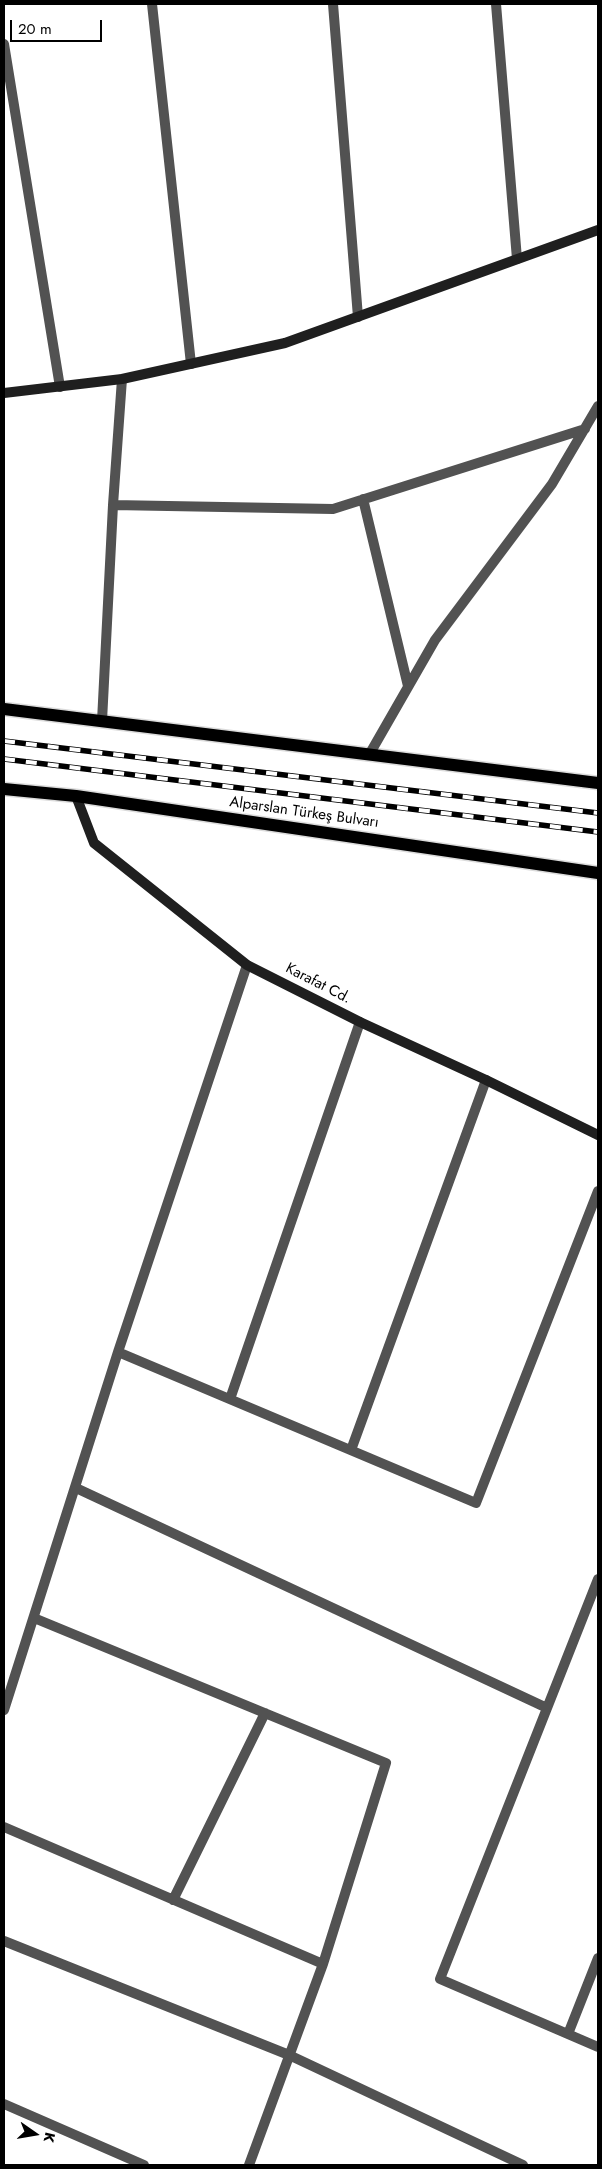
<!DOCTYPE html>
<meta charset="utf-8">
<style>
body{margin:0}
#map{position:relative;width:602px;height:2169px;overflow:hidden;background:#fff;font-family:Jost,sans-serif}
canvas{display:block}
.frame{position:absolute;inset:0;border:5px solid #000;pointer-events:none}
.north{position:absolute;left:10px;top:2109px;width:50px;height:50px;-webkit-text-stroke:4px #fff;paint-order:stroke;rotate:103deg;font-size:14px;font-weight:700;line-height:20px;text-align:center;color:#000}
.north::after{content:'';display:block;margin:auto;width:18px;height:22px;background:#000;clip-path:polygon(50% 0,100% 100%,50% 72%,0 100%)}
.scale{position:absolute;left:10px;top:20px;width:92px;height:22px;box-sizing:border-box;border:2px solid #000;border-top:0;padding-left:6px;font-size:15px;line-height:18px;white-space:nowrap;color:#000;-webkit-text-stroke:4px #fff;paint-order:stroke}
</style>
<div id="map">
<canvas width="602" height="2169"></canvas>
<div class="frame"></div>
<div class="north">K</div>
<div class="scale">20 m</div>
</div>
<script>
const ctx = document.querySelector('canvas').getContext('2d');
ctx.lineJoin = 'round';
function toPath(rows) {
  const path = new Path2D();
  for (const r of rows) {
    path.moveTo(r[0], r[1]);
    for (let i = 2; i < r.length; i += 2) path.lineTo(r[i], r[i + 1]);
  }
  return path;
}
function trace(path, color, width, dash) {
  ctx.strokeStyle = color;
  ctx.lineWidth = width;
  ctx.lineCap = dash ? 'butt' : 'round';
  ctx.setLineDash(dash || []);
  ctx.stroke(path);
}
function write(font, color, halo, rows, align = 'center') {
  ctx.font = font + ' Jost,sans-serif';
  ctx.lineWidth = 4;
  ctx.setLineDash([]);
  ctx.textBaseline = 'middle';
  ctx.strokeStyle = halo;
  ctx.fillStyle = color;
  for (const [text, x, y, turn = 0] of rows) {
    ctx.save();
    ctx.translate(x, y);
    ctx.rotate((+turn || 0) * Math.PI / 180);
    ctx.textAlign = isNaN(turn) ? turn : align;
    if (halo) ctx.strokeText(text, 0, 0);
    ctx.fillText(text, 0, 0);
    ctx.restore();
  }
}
const primary = toPath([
 [4,709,598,783],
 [4,789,76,796,598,873]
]);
trace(primary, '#dbdbdb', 15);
trace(toPath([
 [152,4,191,364],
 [333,4,358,317],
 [496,4,517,259],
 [4,44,60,387],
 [363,499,408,686],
 [113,505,333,509,585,429],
 [102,721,113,505,122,379],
 [369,755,435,640,552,484,598,406],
 [118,1352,476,1503,598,1191],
 [230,1399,360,1022],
 [351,1450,486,1080],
 [76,1488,547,1708],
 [598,1579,440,1979,598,2047],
 [34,1618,386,1763,323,1964,249,2165],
 [4,1710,118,1352,247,965],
 [4,1827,323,1964],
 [173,1900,265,1713],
 [4,1941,289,2055,523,2165],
 [568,2034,598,1958],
 [4,2104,144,2165]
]), '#525252', 10);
trace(toPath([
 [4,393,122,379,285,343,598,230],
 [76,796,94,843,247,965,360,1022,486,1080,598,1135]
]), '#1f1f1f', 10);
trace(primary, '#000', 12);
const rail = toPath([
 [4,741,598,813],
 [4,759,598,832]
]);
trace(rail, '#000', 5.5);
trace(rail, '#fff', 4, [11]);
write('15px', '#000', '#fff', [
 ["Alparslan Türkeş Bulvarı",304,813,8],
 ["Karafat Cd.",318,984,27]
]);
</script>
